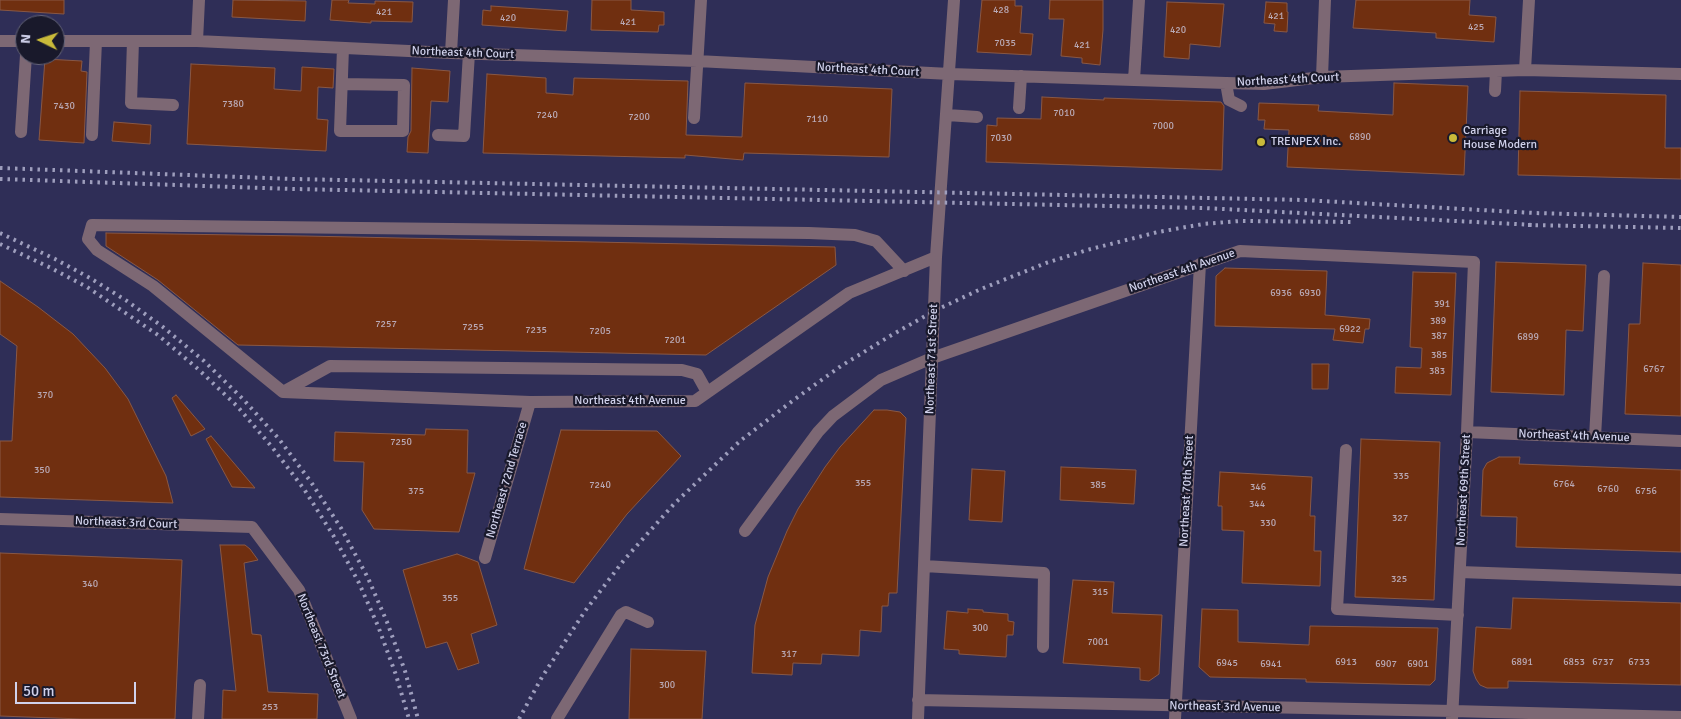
<!DOCTYPE html>
<style>
body{margin:0}
#map{position:relative;width:1681px;height:719px;overflow:hidden;background:#2f2e57;font-family:Signika,sans-serif}
canvas{display:block}
.north{position:absolute;left:15px;top:15px;width:50px;height:50px;box-sizing:border-box;background:#19192b;border:1px solid #636378;border-radius:50%;rotate:274deg;font-size:14px;font-weight:700;line-height:20px;text-align:center;color:#d1d2ec}
.north::after{content:'';display:block;margin:auto;width:18px;height:22px;background:#c9ba3a;clip-path:polygon(50% 0,100% 100%,50% 72%,0 100%)}
.scale{position:absolute;left:15px;top:682px;width:121px;height:22px;box-sizing:border-box;border:2px solid #d1d2ec;border-top:0;padding-left:6px;font-size:15px;line-height:18px;white-space:nowrap;color:#d1d2ec;-webkit-text-stroke:4px #19192b;paint-order:stroke}
</style>
<div id="map">
<canvas width="1681" height="719"></canvas>
<div class="north">N</div>
<div class="scale">50 m</div>
</div>
<script>
const ctx = document.querySelector('canvas').getContext('2d');
ctx.lineJoin = 'round';
function paint(path, color) {
  ctx.fillStyle = color;
  ctx.fill(path, 'evenodd');
}
function toPath(rows) {
  const path = new Path2D();
  for (const r of rows) {
    path.moveTo(r[0], r[1]);
    for (let i = 2; i < r.length; i += 2) path.lineTo(r[i], r[i + 1]);
  }
  return path;
}
function trace(path, color, width, dash) {
  ctx.strokeStyle = color;
  ctx.lineWidth = width;
  ctx.lineCap = dash ? 'butt' : 'round';
  ctx.setLineDash(dash || []);
  ctx.stroke(path);
}
function write(font, color, halo, rows, align = 'center') {
  ctx.font = font + ' Signika,sans-serif';
  ctx.lineWidth = 4.5;
  ctx.setLineDash([]);
  ctx.textBaseline = 'middle';
  ctx.strokeStyle = halo;
  ctx.fillStyle = color;
  for (const [text, x, y, turn = 0] of rows) {
    ctx.save();
    ctx.translate(x, y);
    ctx.rotate((+turn || 0) * Math.PI / 180);
    ctx.textAlign = isNaN(turn) ? turn : align;
    if (halo) ctx.strokeText(text, 0, 0);
    ctx.fillText(text, 0, 0);
    ctx.restore();
  }
}
const building = toPath([
 [0,0,64,0,64,14,0,10,0,0],
 [233,0,306,1,305,21,232,17,233,0],
 [332,0,349,0,348,3,375,4,375,1,413,2,412,22,371,21,371,23,330,20,332,0],
 [592,0,631,0,631,10,664,12,664,25,659,25,658,32,591,30,592,0],
 [982,0,1015,0,1015,6,1022,6,1020,33,1033,34,1031,55,977,52,982,0],
 [1050,0,1103,0,1103,30,1100,65,1082,63,1082,58,1061,56,1064,19,1049,19,1050,0],
 [1356,0,1470,0,1469,15,1496,17,1494,42,1436,38,1436,33,1353,28,1356,0],
 [1167,2,1224,4,1220,47,1190,44,1189,59,1164,57,1167,2],
 [1266,2,1287,3,1287,12,1288,12,1287,32,1274,31,1275,24,1264,23,1266,2],
 [491,6,568,11,566,31,482,25,483,10,491,11,491,6],
 [45,59,82,61,81,71,87,72,84,143,39,140,45,59],
 [191,64,275,68,274,89,301,91,302,67,334,69,333,88,318,87,317,119,328,120,326,151,187,144,191,64],
 [412,68,450,71,448,102,431,101,428,153,407,152,408,137,411,131,412,68],
 [487,74,546,78,546,93,573,95,574,78,688,81,686,135,742,137,745,83,892,89,889,157,744,153,743,160,685,155,685,158,483,153,487,74],
 [1394,83,1468,86,1464,175,1287,167,1289,130,1264,129,1265,120,1258,120,1259,103,1319,105,1318,111,1393,115,1394,83],
 [1520,91,1666,95,1665,148,1681,148,1681,179,1518,175,1520,91],
 [1042,97,1104,100,1104,98,1221,102,1224,106,1222,170,986,162,987,125,997,126,997,118,1041,119,1042,97],
 [114,122,151,125,150,144,112,141,114,122],
 [106,233,305,236,835,247,836,265,706,355,238,345,158,280,106,246,106,233],
 [1496,262,1586,265,1583,331,1566,330,1564,395,1491,392,1496,262],
 [1643,263,1681,265,1681,416,1625,414,1629,324,1640,324,1643,263],
 [1225,268,1327,271,1325,315,1370,319,1369,329,1365,329,1363,343,1333,340,1335,329,1215,326,1216,276,1225,268],
 [1413,272,1456,273,1451,395,1395,393,1396,367,1421,368,1422,348,1410,347,1413,272],
 [0,281,38,307,73,334,105,368,128,399,166,476,173,503,0,497,0,441,12,441,17,346,0,334,0,281],
 [1312,364,1329,364,1328,389,1312,389,1312,364],
 [176,395,205,429,191,436,172,398,176,395],
 [874,410,887,410,900,412,906,418,897,593,889,593,888,606,882,606,881,632,860,630,859,656,822,654,821,664,793,663,792,675,752,673,755,625,768,577,787,531,798,509,825,467,840,447,874,410],
 [426,429,468,430,467,473,475,473,459,532,374,529,362,510,364,462,334,461,335,432,425,435,426,429],
 [561,430,657,431,681,456,627,514,574,583,524,569,561,430],
 [211,436,255,488,232,487,206,439,211,436],
 [1361,439,1440,442,1434,600,1355,597,1361,439],
 [1499,457,1520,457,1519,464,1681,470,1681,552,1516,547,1517,517,1481,516,1483,470,1487,463,1499,457],
 [1061,467,1136,470,1134,504,1060,500,1061,467],
 [972,469,1005,471,1002,522,969,520,972,469],
 [1220,472,1312,477,1310,516,1315,516,1314,551,1321,551,1320,586,1242,583,1244,531,1222,530,1222,506,1218,506,1220,472],
 [220,545,245,545,250,549,258,560,244,563,252,634,261,635,268,692,318,694,317,719,222,719,223,690,236,691,220,545],
 [0,553,182,560,175,719,82,719,0,716,0,553],
 [457,554,478,562,497,625,471,634,479,663,458,670,447,642,426,648,403,570,457,554],
 [1073,580,1114,582,1112,613,1162,615,1159,674,1149,681,1140,680,1140,668,1063,663,1073,580],
 [1513,598,1681,603,1681,685,1508,681,1508,688,1487,688,1480,685,1476,679,1473,671,1476,627,1511,629,1513,598],
 [968,609,983,610,983,612,1008,614,1008,621,1014,622,1013,635,1007,635,1006,657,959,654,959,650,944,649,947,611,968,613,968,609],
 [1202,609,1238,610,1238,642,1309,645,1310,626,1438,628,1435,680,1430,685,1306,682,1306,679,1210,677,1199,667,1202,609],
 [631,649,706,651,702,719,629,719,631,649]
]);
paint(building, '#702f10');
trace(building, '#895845', 1);
trace(toPath([
 [0,41,25,41],
 [55,41,197,41,451,53,697,61,950,74,1226,83,1264,84,1322,77,1525,70,1681,74],
 [133,41,131,103,173,105],
 [197,41,199,0],
 [451,53,454,0],
 [1525,70,1529,0],
 [1322,77,1325,0],
 [1134,80,1139,0],
 [1226,83,1229,100,1241,106],
 [342,84,404,85,403,131,340,131,343,48],
 [1495,91,1496,71],
 [1019,108,1021,76],
 [947,115,977,117],
 [694,118,701,0],
 [21,132,26,55],
 [92,135,96,41],
 [438,135,464,136,469,53],
 [283,392,153,286,97,250,88,239,92,225,809,233,855,235,876,241,904,271],
 [283,392,530,402,695,401,849,293,936,257],
 [283,392,330,366,682,370,697,374,707,392],
 [1467,432,1681,441],
 [1595,437,1604,276],
 [1346,450,1337,609,1458,615],
 [0,519,252,527,299,590,351,719],
 [745,531,818,432,833,416,881,380,932,358,1240,251,1474,262,1467,432,1452,719],
 [485,558,530,402],
 [924,566,1044,573,1043,647],
 [1460,572,1681,580],
 [918,700,1453,711,1681,717],
 [198,719,200,685],
 [557,719,621,615,626,612,648,622],
 [918,719,936,257,954,0],
 [1175,719,1200,264]
]), '#7d6874', 12);
trace(toPath([
 [0,168,294,179,1304,200,1534,213,1681,217],
 [0,179,294,189,1204,208,1534,225],
 [1528,225,1681,228],
 [0,233,55,259,90,278,127,301,163,327,204,361,243,399,279,439,311,482,341,528,368,578,387,622,405,671,418,719],
 [0,244,51,268,87,287,158,335,198,369,237,406,272,447,304,489,333,535,359,583,378,626,396,675,409,719],
 [519,719,542,677,585,611,624,560,674,504,740,441,795,399,841,366,890,336,934,311,981,289,1046,263,1087,250,1158,232,1203,224,1240,221,1353,222]
]), '#9e9ebd', 4, [2.5, 5]);
for (const [x, y, r, color] of [
 [1453,138,5,"#c9ba3a"],
 [1261,142,5,"#c9ba3a"]
]) {
  const dot = new Path2D();
  dot.arc(x, y, r, 0, 2 * Math.PI);
  ctx.fillStyle = color;
  ctx.fill(dot);
  trace(dot, '#19192b', 2);
}
write('10px', '#b9a9b5', null, [
 ["428",1001,10],
 ["421",384,12],
 ["421",1276,16],
 ["420",508,18],
 ["421",628,22],
 ["425",1476,27],
 ["420",1178,30],
 ["7035",1005,43],
 ["421",1082,45],
 ["7380",233,104],
 ["7430",64,106],
 ["7010",1064,113],
 ["7240",547,115],
 ["7200",639,117],
 ["7110",817,119],
 ["7000",1163,126],
 ["6890",1360,137],
 ["7030",1001,138],
 ["6936",1281,293],
 ["6930",1310,293],
 ["391",1442,304],
 ["389",1438,321],
 ["7257",386,324],
 ["7255",473,327],
 ["6922",1350,329],
 ["7235",536,330],
 ["7205",600,331],
 ["387",1439,336],
 ["6899",1528,337],
 ["7201",675,340],
 ["385",1439,355],
 ["6767",1654,369],
 ["383",1437,371],
 ["370",45,395],
 ["7250",401,442],
 ["350",42,470],
 ["335",1401,476],
 ["355",863,483],
 ["6764",1564,484],
 ["7240",600,485],
 ["385",1098,485],
 ["346",1258,487],
 ["6760",1608,489],
 ["375",416,491],
 ["6756",1646,491],
 ["344",1257,504],
 ["327",1400,518],
 ["330",1268,523],
 ["325",1399,579],
 ["340",90,584],
 ["315",1100,592],
 ["355",450,598],
 ["300",980,628],
 ["7001",1098,642],
 ["317",789,654],
 ["6913",1346,662],
 ["6891",1522,662],
 ["6853",1574,662],
 ["6737",1603,662],
 ["6733",1639,662],
 ["6945",1227,663],
 ["6941",1271,664],
 ["6907",1386,664],
 ["6901",1418,664],
 ["300",667,685],
 ["253",270,707]
]);
write('12px', '#d1d2ec', '#19192b', [
 ["Northeast 4th Court",463,53,2],
 ["Northeast 4th Court",868,70,3],
 ["Northeast 4th Court",1288,80,-3],
 ["Northeast 4th Avenue",1182,271,-19],
 ["Northeast 71st Street",932,359,-88],
 ["Northeast 4th Avenue",630,401],
 ["Northeast 4th Avenue",1574,436,2],
 ["Northeast 72nd Terrace",507,480,-74],
 ["Northeast 69th Street",1464,490,-87],
 ["Northeast 70th Street",1187,491,-87],
 ["Northeast 3rd Court",126,523,2],
 ["Northeast 73rd Street",321,646,68],
 ["Northeast 3rd Avenue",1225,707,1]
]);
write('12px', '#d1d2ec', '#19192b', [
 ["Carriage",1463,131],
 ["House Modern",1463,145],
 ["TRENPEX Inc.",1271,142]
], 'left');
</script>
